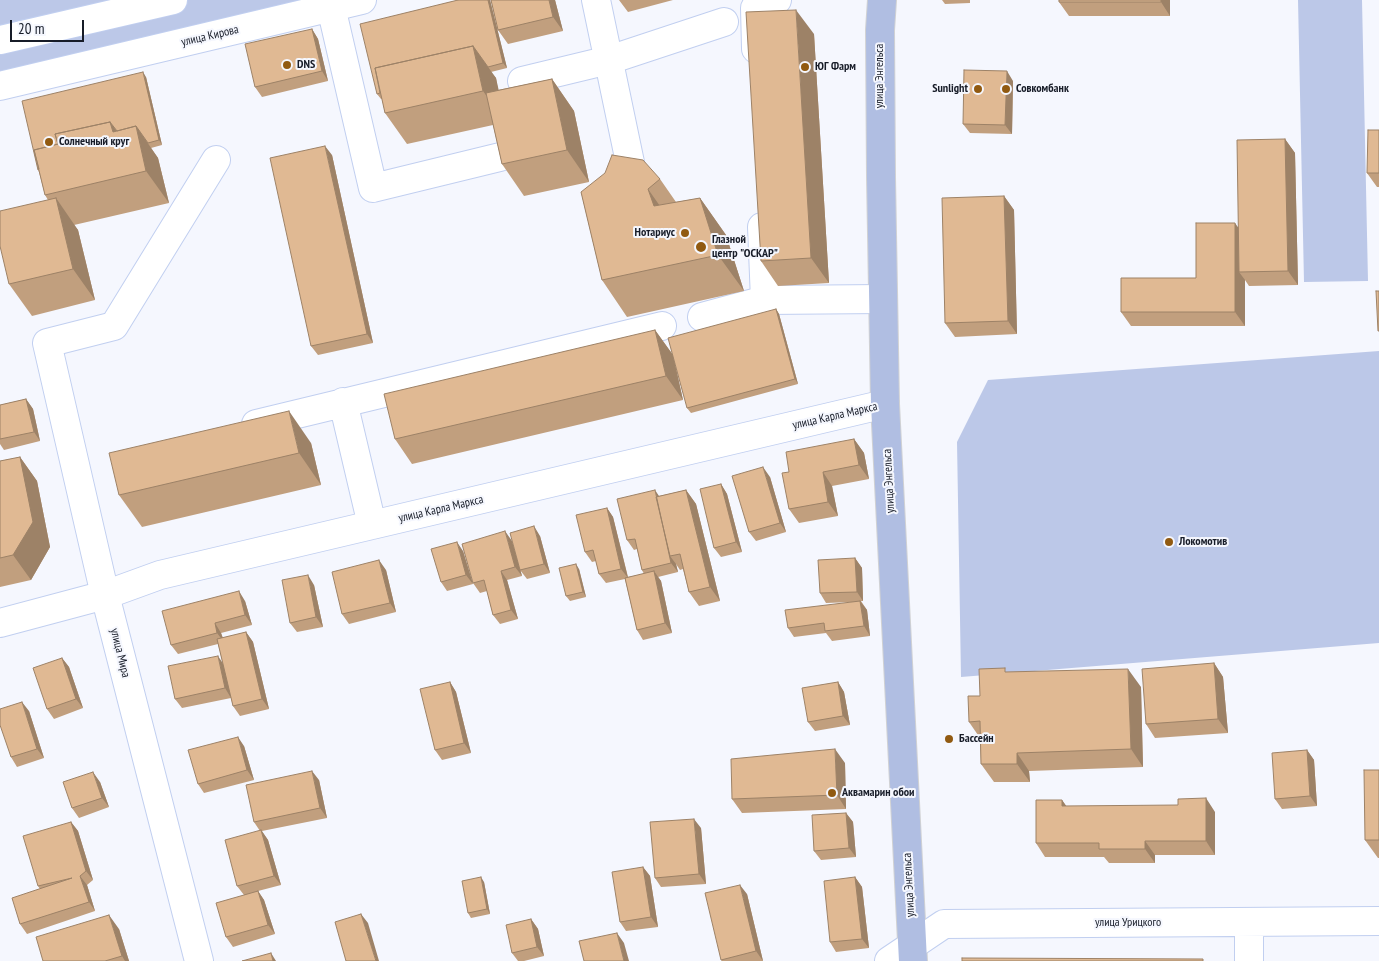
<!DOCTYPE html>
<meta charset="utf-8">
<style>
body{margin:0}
#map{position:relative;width:1379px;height:961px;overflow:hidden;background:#f5f7fe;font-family:"PT Sans Narrow",sans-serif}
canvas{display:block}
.scale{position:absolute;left:10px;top:20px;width:74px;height:22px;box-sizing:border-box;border:2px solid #171c28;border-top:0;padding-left:6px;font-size:15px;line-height:18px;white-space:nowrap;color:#171c28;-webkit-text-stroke:4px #f5f7fe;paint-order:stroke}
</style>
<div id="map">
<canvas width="1379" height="961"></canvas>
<div class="scale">20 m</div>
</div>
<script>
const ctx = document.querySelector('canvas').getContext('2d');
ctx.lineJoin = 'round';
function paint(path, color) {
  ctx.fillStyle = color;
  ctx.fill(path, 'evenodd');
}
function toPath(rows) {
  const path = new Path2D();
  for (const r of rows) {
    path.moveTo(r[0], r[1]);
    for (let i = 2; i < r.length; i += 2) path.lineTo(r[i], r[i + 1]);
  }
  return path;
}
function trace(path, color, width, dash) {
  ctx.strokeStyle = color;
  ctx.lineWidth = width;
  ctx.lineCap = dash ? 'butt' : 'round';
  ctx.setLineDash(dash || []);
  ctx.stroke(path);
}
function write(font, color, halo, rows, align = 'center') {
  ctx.font = font + ' "PT Sans Narrow",sans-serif';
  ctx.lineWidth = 4;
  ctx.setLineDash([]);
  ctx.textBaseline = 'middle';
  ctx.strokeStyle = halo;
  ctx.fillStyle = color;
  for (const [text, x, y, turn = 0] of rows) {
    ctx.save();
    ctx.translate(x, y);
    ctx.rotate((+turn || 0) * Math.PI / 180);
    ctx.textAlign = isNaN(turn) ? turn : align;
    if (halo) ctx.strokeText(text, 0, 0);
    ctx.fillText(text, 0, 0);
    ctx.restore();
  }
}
paint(toPath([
 [0,0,340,0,0,83],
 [1298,0,1362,0,1368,281,1304,282],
 [1379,351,1379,643,961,677,957,442,988,380]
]), '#bcc8e8');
const minor = toPath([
 [596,0,632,172],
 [331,7,373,188,500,157],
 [0,40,173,0],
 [756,49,755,8,777,0],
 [522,81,609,60,724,22],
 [0,86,362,0],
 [762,227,765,300],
 [702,317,765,300,883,299],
 [343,402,372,525],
 [256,424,662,326],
 [0,623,105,595,160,575,885,404],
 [199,961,105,595,47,343,114,326,216,160],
 [889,961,944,924,1379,921],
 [1249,961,1249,922]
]);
const major = toPath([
 [882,0,880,30,881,177,885,404,913,961]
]);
trace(minor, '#c1cff0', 30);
trace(major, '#d1d2d4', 30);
trace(minor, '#fff', 28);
trace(major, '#b0bee2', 28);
paint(toPath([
 [458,0,490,0,507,68,491,72,496,78,498,90,552,79,574,111,589,182,524,196,502,164,493,125,407,144,385,113,382,99,381,99,377,94],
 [491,0,555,0,563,31,508,44,498,30],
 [619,0,673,0,628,12],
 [942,0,970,0,970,3,945,4],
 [1059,0,1170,0,1170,16,1069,16,1059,2],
 [312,29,318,39,328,81,262,97,255,87],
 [814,34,829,283,778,286,761,261],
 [146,77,162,145,151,148,158,158,169,203,74,225,78,230,95,300,32,316,9,284,48,200,45,195,39,172,38,170],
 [1013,81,1012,134,970,133,963,124],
 [1379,130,1379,187,1377,187,1367,173],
 [1285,139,1295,153,1298,285,1249,286,1245,280,1245,326,1131,326,1121,312,1196,278,1238,228],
 [332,155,373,343,318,355,311,346],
 [660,179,676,202,700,198,726,235,744,291,627,317,602,280,581,192],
 [1004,196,1014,210,1017,334,955,337,945,323],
 [776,309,779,314,798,384,691,413,687,408],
 [655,330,673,355,683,400,412,464,395,439],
 [26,399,33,409,40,441,4,450,0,444,0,405],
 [854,439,864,453,869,479,832,486,838,516,799,523,789,509,789,472],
 [311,443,321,485,142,527,119,495],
 [20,457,37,481,50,547,31,580,0,587,0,461],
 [770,477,786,532,756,541,749,532],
 [721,484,727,494,742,552,721,557,714,548],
 [686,490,696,504,720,601,699,606,689,592,683,569,680,570,676,564,678,572,658,577,661,581,672,633,643,640,637,630,625,579,606,583,599,574,596,561,592,562,585,552,607,508,613,517,628,577,644,574,642,570,637,549,634,550,627,540,659,496],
 [540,536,550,573,527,579,520,570],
 [512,541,522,576,507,580,518,619,500,624,493,615,487,591,480,593,473,583],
 [463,551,473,584,447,591,441,582],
 [855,558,862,568,863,601,861,601,867,610,870,636,832,641,826,633,794,637,788,628,852,602,826,603,820,593],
 [579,569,586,597,570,601,566,596],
 [386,570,396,612,349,624,342,614],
 [314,585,323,627,297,632,290,623],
 [245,601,252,625,221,633,223,638,246,632,253,642,269,709,240,716,233,706,231,698,182,708,175,699,223,664,218,644,178,654,171,645],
 [62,658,69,667,83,708,54,719,47,709],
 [1214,663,1223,677,1228,733,1155,738,1146,724],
 [1007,672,1141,687,1143,767,1029,771,1030,782,994,782,981,764,980,738,969,722,980,696],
 [450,682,456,692,471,753,442,760,435,750],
 [838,682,844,692,850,725,815,731,808,722],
 [29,711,44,758,17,767,11,757],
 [244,746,254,780,204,793,198,784],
 [1307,750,1314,760,1317,806,1282,809,1275,799],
 [845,763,846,809,742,813,732,799],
 [1379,770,1379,858,1378,858,1365,840],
 [319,780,327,818,262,831,268,840,281,885,258,891,264,900,275,934,233,947,226,937,244,895,237,886,260,831,254,822],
 [100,782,109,807,79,818,72,808],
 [1062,800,1066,806,1215,812,1215,855,1155,855,1155,863,1109,863,1104,857,1045,857,1036,843],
 [846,813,853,822,856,857,821,860,814,851],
 [71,822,78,831,93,880,87,885,95,911,27,934,20,924,40,889,38,886],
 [701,828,706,884,661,887,655,878],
 [643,867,650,876,658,927,626,931,620,922],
 [855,877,862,887,869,948,836,952,830,942],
 [484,882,490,914,471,918,468,913],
 [747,894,763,961,722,961,721,960],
 [531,919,538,929,544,956,524,961,518,961,512,953],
 [119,929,129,961,43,961]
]), '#c19f7e');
paint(toPath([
 [488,0,490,0,507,68,503,63],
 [549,0,555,0,563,31,553,17],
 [1161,0,1170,0,1170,16,1161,2],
 [796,10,814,34,829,283,811,258],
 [312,29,318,39,328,81,322,71],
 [473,46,496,78,506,123,483,91],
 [1007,71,1013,81,1012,134,1005,125],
 [143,72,146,77,162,145,159,140],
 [552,79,574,111,589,182,567,150],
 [110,122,133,154,113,132],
 [136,126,158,158,169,203,146,171],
 [1285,139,1295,153,1298,285,1288,271],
 [325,146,332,155,373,343,367,334],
 [648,189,674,226,654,206],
 [1004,196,1014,210,1017,334,1008,321],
 [56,198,78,230,95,300,73,269],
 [700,198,726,235,744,291,718,255],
 [1235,223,1245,237,1239,272,1245,280,1245,326,1235,312],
 [776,309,779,314,798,384,795,379],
 [655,330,673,355,683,400,666,376],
 [26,399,33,409,40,441,34,432],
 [289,411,311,443,321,485,299,453],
 [854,439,864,453,869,479,859,465],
 [20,457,37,481,50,547,31,580,13,555],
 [763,467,770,477,786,532,780,523],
 [823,472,832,486,838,516,828,502],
 [721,484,727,494,742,552,736,542],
 [655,490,661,499,670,556,676,564,678,572,671,563],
 [686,490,696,504,720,601,710,587],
 [607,508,613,517,628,578,621,569],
 [534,526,540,536,550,573,544,564],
 [505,531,512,541,522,576,515,567],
 [457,542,463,551,473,584,466,575],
 [855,558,862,568,863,601,857,592],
 [379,560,386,570,396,612,390,603],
 [576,564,579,569,586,597,583,592],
 [501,571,507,580,518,619,511,610],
 [654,571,661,581,672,633,665,623],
 [308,575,314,585,323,627,316,617],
 [239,591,245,601,252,625,245,615],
 [860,601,867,610,870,636,864,626],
 [215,623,221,633,224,642,217,633],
 [246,632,253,642,269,709,262,699],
 [218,656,224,665,231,698,225,688],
 [62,658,69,667,83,708,76,699],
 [1214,663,1223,677,1228,733,1218,719],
 [1128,669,1141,687,1143,767,1131,749],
 [450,682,456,692,471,753,464,743],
 [838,682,844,692,850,725,843,716],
 [22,702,29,711,44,758,37,749],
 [238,737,244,746,254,780,247,770],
 [835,749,845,763,846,809,837,795],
 [1307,750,1314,760,1317,806,1310,796],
 [1017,753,1029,771,1030,782,1017,764],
 [312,771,319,780,327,818,320,808],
 [93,772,100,782,109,807,102,798],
 [1206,798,1215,812,1215,855,1206,841],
 [1062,800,1072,814,1062,806],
 [846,813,853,822,856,857,849,848],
 [694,819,701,828,706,884,699,874],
 [71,822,78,831,93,880,86,871],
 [261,830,268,840,281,885,274,876],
 [1145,841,1155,855,1155,863,1145,849],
 [643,867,650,876,658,927,651,917],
 [80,876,87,885,95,911,89,902],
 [481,877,484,882,490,914,487,909],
 [855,877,862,887,869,948,862,939],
 [740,885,747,894,763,961,756,951],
 [258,891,264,900,275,934,268,925],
 [361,914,368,923,379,961,376,961],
 [109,915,119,929,129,961,125,961,122,956],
 [531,919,538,929,544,956,537,947],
 [617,933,624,943,629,961,624,961],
 [271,953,276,961,273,961]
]), '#9d8267');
const building = toPath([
 [458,0,488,0,503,63,488,67,473,46,375,68,380,93,377,94,360,24,458,0],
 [491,0,549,0,553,17,498,30,491,0],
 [1059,0,1161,0,1161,2,1059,2,1059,0],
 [796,10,811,258,761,261,746,12,796,10],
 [312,29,322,71,255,87,245,44,312,29],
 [473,46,483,91,385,113,375,68,473,46],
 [964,70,1007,71,1005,125,963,124,964,70],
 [143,72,159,140,148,143,136,126,117,131,110,122,55,134,58,144,34,150,39,169,38,170,22,101,143,72],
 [552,79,567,150,502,164,486,93,552,79],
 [110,122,113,132,136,126,146,171,45,195,34,150,58,144,55,134,110,122],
 [1368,130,1379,130,1379,173,1367,173,1368,130],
 [1285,139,1288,271,1239,272,1237,140,1285,139],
 [325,146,367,334,311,346,270,158,325,146],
 [612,155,643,160,660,179,648,189,654,206,700,198,718,255,602,280,581,192,605,173,612,155],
 [1004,196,1008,321,945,323,942,198,1004,196],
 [56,198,73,269,9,284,0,246,0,211,56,198],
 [1196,223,1235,223,1235,312,1121,312,1121,278,1196,278,1196,223],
 [1376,291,1379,291,1379,331,1378,331,1376,291],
 [776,309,795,379,687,408,668,338,776,309],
 [655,330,666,376,395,439,384,394,655,330],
 [26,399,34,432,0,439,0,405,26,399],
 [289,411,299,453,119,495,109,453,289,411],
 [854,439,859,465,823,472,828,502,789,509,782,473,789,472,786,452,854,439],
 [20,457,33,522,13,555,0,558,0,461,20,457],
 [763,467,780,523,749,532,732,476,763,467],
 [721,484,736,542,714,548,700,489,721,484],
 [655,490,671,563,642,570,635,539,627,540,617,499,655,490],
 [686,490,710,587,689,592,680,554,670,556,656,497,686,490],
 [607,508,621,569,599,574,593,550,585,552,576,515,607,508],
 [534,526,544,564,520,570,510,533,534,526],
 [505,531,515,567,501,571,511,610,493,615,484,580,473,583,462,544,505,531],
 [457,542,466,575,441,582,431,549,457,542],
 [855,558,857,592,820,593,818,560,855,558],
 [379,560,390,603,342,614,332,572,379,560],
 [576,564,583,592,566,596,559,568,576,564],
 [654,571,665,623,637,630,625,578,654,571],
 [308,575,316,617,290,623,282,580,308,575],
 [239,591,245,615,215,623,217,633,171,645,162,611,239,591],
 [860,601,864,626,825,631,824,623,788,628,785,610,860,601],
 [246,632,262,699,233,706,217,639,246,632],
 [218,656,225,688,175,699,168,666,218,656],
 [62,658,76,699,47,709,33,668,62,658],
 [1214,663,1218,719,1146,724,1142,669,1214,663],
 [1005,668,1005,672,1128,669,1131,749,1017,753,1017,764,981,764,980,721,969,722,968,696,980,696,979,669,1005,668],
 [450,682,464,743,435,750,420,689,450,682],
 [838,682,843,716,808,722,802,688,838,682],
 [22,702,37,749,11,757,0,725,0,709,22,702],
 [238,737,247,770,198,784,188,750,238,737],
 [835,749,837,795,732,799,731,759,835,749],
 [1307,750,1310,796,1275,799,1272,753,1307,750],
 [1364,770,1379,770,1379,840,1365,840,1364,770],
 [312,771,320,808,254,822,246,785,312,771],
 [93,772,102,798,72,808,63,782,93,772],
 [1206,798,1206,841,1145,841,1145,849,1099,849,1099,843,1036,843,1036,800,1062,800,1062,806,1178,805,1178,799,1206,798],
 [846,813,849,848,814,851,812,815,846,813],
 [694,819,699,874,655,878,650,822,694,819],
 [71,822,86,871,80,876,89,902,20,924,12,898,72,878,38,886,23,836,71,822],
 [261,830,274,876,237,886,225,840,261,830],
 [643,867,651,917,620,922,612,872,643,867],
 [481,877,487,909,468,913,462,881,481,877],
 [855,877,862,939,830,942,824,881,855,877],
 [740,885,756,951,721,960,705,893,740,885],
 [258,891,268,925,226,937,216,903,258,891],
 [361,914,376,961,346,961,335,922,361,914],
 [109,915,122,956,105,961,43,961,36,937,109,915],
 [531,919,537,947,512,953,506,925,531,919],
 [617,933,624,961,584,961,579,941,617,933],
 [271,953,273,961,242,961,271,953],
 [962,958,1203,959,1203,961,962,961,962,958]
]);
paint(building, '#e0b993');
trace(building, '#9d8267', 1);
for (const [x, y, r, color] of [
 [287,65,5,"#915a11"],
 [805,67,5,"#915a11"],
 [978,89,5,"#915a11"],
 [1006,89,5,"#915a11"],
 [49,142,5,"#915a11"],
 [685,233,5,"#915a11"],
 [701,247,6,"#915a11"],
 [1169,542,5,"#915a11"],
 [949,739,5,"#915a11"],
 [832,793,5,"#915a11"]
]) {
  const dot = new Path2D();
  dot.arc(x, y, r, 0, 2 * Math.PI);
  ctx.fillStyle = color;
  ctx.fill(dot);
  trace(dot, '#f5f7fe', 2);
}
write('12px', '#171c28', '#f5f7fe', [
 ["улица Кирова",210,36,-13],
 ["улица Энгельса",880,76,-90],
 ["улица Карла Маркса",835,416,-13],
 ["улица Энгельса",889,481,-93],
 ["улица Карла Маркса",441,509,-13],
 ["улица Мира",120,653,76],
 ["улица Энгельса",909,885,-93],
 ["улица Урицкого",1128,923]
]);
write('bold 12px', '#171c28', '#f5f7fe', [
 ["DNS",297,65],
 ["ЮГ Фарм",815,67],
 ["Sunlight",968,89,"right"],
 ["Совкомбанк",1016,89],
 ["Солнечный круг",59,142],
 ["Нотариус",675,233,"right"],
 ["Глазной",712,240],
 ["центр \"ОСКАР\"",712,254],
 ["Локомотив",1179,542],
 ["Бассейн",959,739],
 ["Аквамарин обои",842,793]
], 'left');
</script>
